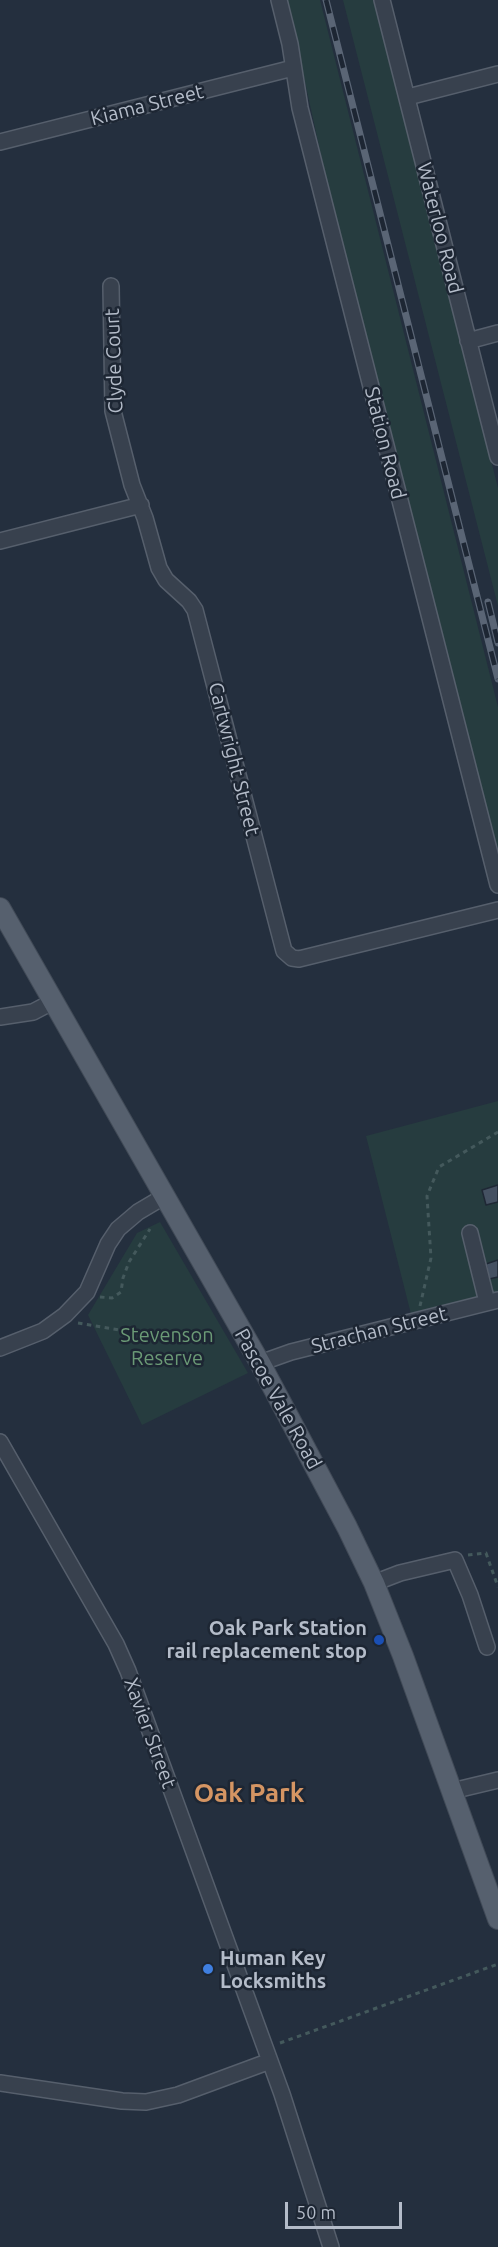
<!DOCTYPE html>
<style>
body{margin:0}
#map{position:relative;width:498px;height:2247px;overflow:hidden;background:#242f3e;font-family:Ubuntu,sans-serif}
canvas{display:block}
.scale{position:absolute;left:285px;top:2202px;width:117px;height:27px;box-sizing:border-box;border:3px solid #b4bcc9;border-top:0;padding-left:8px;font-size:18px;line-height:21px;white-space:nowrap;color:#b4bcc9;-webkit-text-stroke:4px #1d2633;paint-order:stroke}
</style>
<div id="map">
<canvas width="498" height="2247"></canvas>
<div class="scale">50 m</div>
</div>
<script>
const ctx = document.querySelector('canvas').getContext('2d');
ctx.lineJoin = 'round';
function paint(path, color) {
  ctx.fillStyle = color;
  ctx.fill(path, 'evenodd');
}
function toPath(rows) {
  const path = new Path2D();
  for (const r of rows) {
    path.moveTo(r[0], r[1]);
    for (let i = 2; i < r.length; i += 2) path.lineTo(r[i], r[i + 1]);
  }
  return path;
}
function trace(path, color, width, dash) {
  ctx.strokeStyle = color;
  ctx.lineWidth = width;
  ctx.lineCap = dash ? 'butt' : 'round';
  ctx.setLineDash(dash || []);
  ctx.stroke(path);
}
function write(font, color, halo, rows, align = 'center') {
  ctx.font = font + ' Ubuntu,sans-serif';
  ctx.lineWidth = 5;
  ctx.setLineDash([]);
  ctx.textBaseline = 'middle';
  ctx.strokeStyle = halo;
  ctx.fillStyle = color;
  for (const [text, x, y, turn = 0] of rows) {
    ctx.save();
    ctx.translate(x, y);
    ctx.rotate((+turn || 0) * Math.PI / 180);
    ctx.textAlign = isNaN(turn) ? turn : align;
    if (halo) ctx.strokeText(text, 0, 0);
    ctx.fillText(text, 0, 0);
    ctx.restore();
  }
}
paint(toPath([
 [287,0,320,0,498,707,498,853,328,187],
 [343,0,375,0,498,488,498,606],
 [498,1101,498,1299,413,1322,366,1136],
 [160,1222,248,1373,142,1425,88,1315,137,1233]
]), '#263c3f');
const building = toPath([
 [498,1185,498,1202,486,1205,482,1190,498,1185],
 [498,1260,498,1277,489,1279,486,1264,498,1260]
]);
paint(building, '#455162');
trace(building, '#1f2835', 1.5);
const minor = toPath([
 [279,0,290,44,300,108,498,885],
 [382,0,498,457],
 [408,97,498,74],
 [0,142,293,68],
 [111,286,113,411,132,485,145,518,159,568,166,580,189,601,195,610,284,951,292,958,299,959,498,910],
 [468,341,498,333],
 [0,541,141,505],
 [0,1017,33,1012,54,1001],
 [470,1233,487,1302],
 [0,1348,43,1331,65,1315,87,1292,108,1244,118,1229,138,1212,165,1196],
 [260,1363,291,1352,498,1300],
 [0,1442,116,1644,128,1671,282,2094,331,2247],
 [374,1583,400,1573,455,1560,470,1595,487,1647],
 [452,1791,498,1780],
 [0,2083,122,2101,146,2102,178,2095,270,2061]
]);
const major = toPath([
 [0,908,260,1363,347,1527,374,1583,403,1656,498,1919]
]);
trace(minor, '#565f6c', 18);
trace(major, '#414a57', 22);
trace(toPath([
 [100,1297,112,1298,121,1292,123,1278,129,1262,150,1229],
 [420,1306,431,1258,427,1196,439,1167,498,1132],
 [78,1323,160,1337,213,1339],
 [468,1555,486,1553,498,1587],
 [280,2043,498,1964]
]), '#44595c', 3, [4.5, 4.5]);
trace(minor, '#38414e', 15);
trace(major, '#56606e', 20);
const rail = toPath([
 [326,0,498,679],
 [488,602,498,643]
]);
trace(rail, '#5a6575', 7);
trace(rail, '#1d2633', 4.5, [14]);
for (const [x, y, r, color] of [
 [379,1640,6,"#1a4fb4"],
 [208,1969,6,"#3f7fe0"]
]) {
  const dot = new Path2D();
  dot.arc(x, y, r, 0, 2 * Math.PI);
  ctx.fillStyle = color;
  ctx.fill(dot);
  trace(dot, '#1d2633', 2);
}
write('20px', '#b4bcc9', '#1d2633', [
 ["Kiama Street",147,105,-14],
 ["Waterloo Road",440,228,76],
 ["Clyde Court",114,361,-92],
 ["Station Road",385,443,76],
 ["Cartwright Street",234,759,76],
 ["Strachan Street",379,1330,-14],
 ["Pascoe Vale Road",278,1399,61],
 ["Xavier Street",150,1733,70]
]);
write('20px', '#6b9a76', '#1d2633', [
 ["Stevenson",167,1335],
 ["Reserve",167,1358]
]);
write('bold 20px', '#b4bcc9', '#1d2633', [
 ["Oak Park Station",367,1628],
 ["rail replacement stop",367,1651],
 ["Human Key",220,1958,"left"],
 ["Locksmiths",220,1981,"left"]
], 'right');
write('bold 26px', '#d59563', '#1d2633', [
 ["Oak Park",249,1793]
]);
</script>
